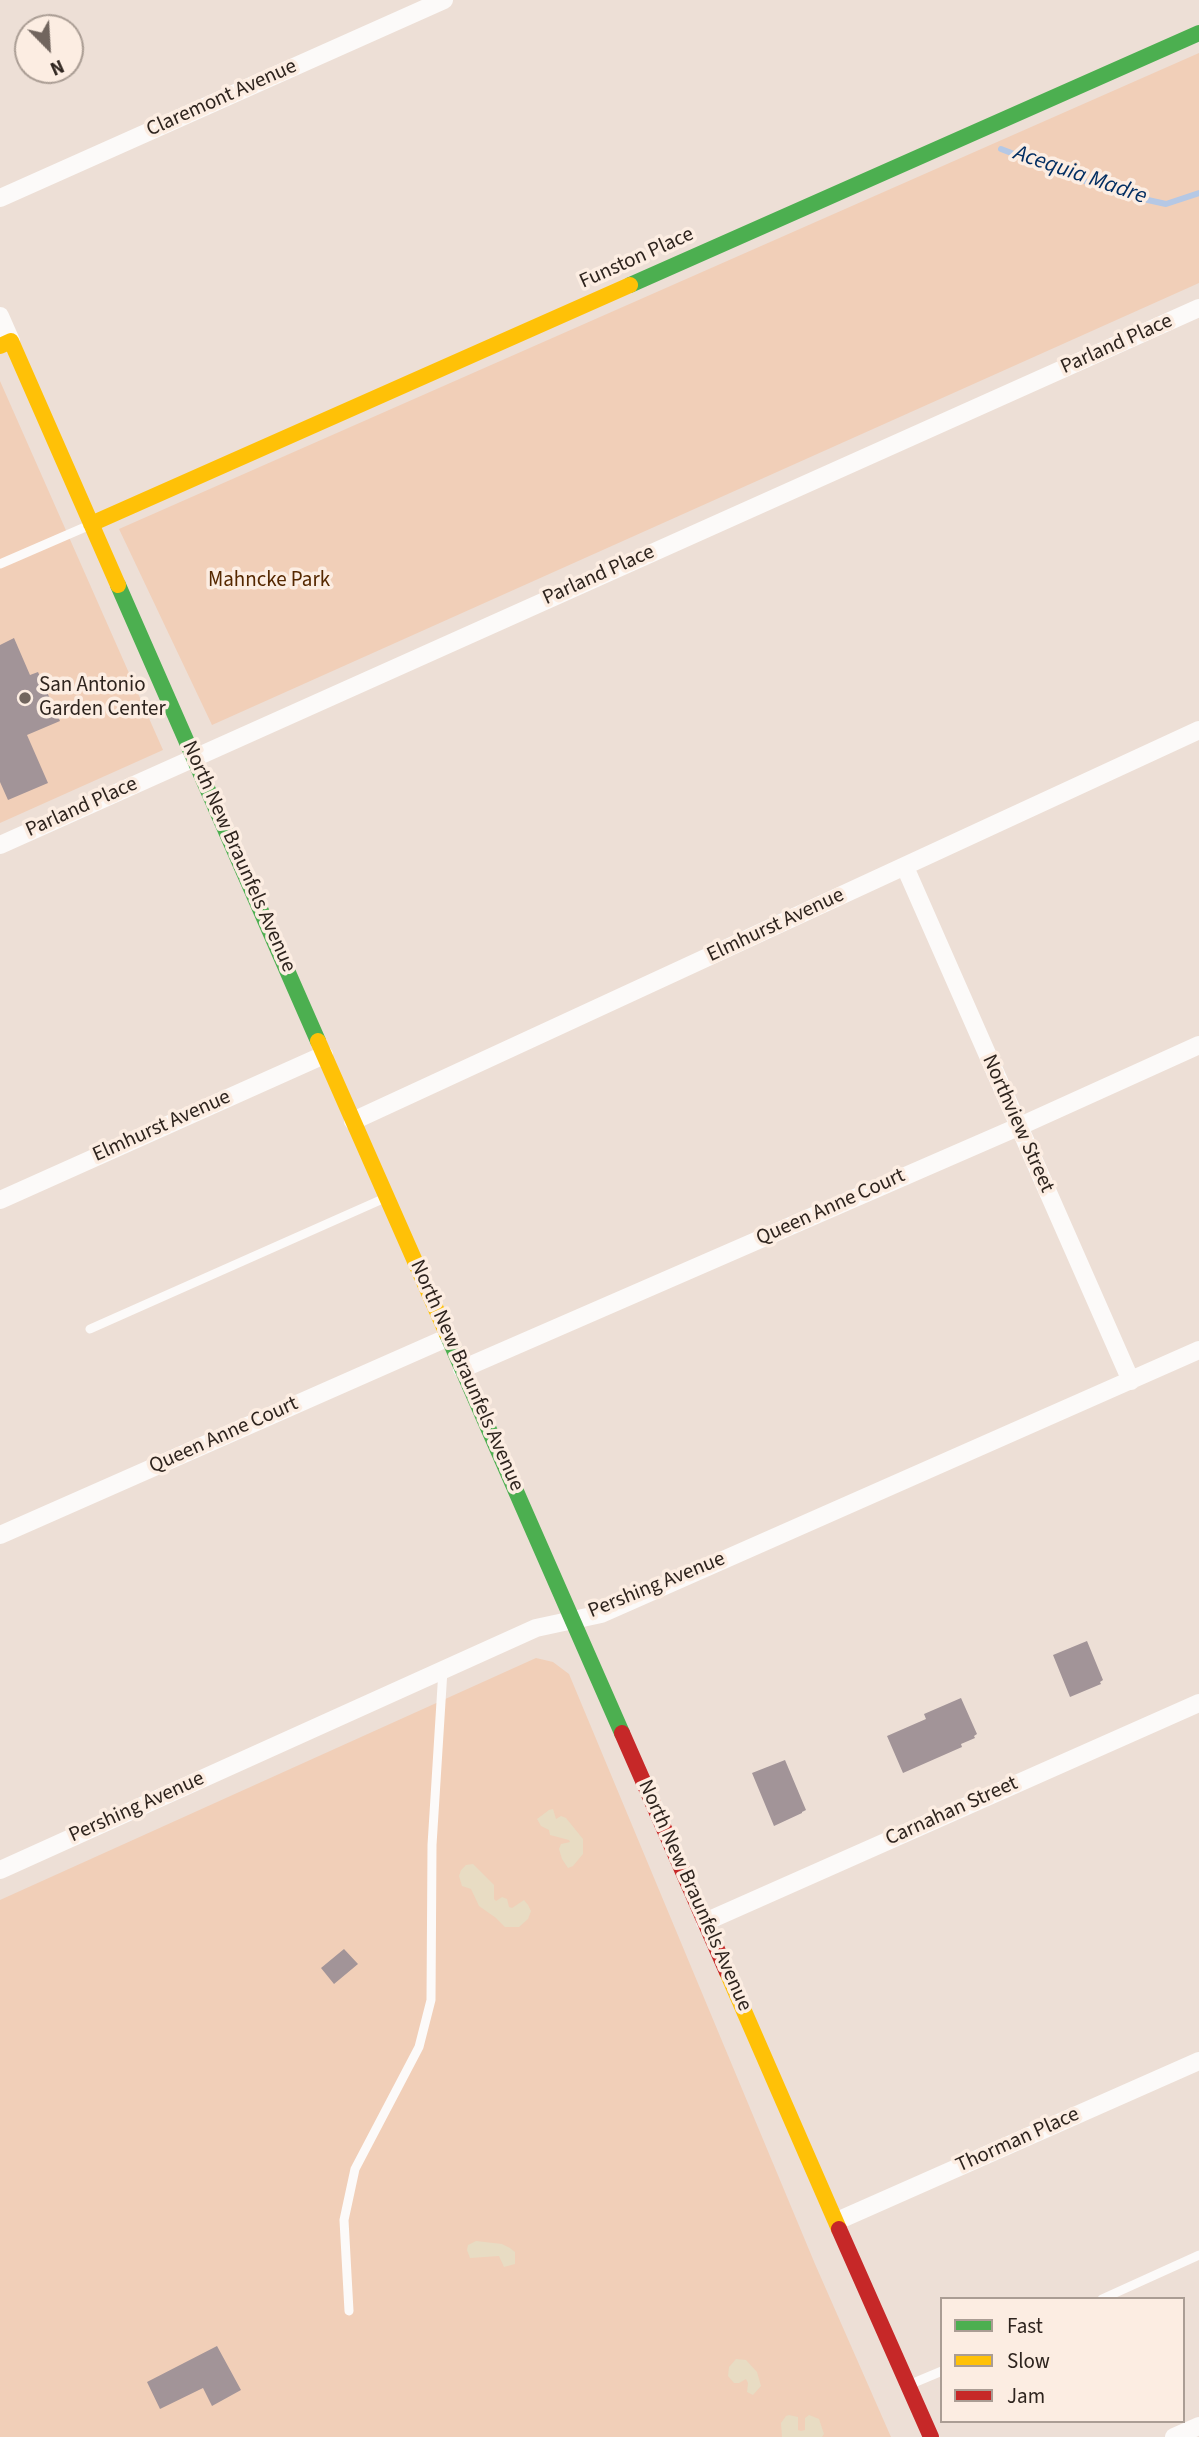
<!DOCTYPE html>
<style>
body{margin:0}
#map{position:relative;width:1199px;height:2437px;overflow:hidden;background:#eddfd6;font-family:"Source Sans 3",sans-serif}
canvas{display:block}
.legend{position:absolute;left:940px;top:2297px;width:245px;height:126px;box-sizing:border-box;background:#fcede2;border:2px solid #aa9d94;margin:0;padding:9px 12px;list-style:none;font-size:21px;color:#2e241e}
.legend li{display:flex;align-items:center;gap:14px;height:35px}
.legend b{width:35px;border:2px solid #aa9d94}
.north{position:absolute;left:14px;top:14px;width:70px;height:70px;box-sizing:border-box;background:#fcede2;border:2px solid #aa9d94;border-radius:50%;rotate:156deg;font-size:19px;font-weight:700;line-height:28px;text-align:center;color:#2e241e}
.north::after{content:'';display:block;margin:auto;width:24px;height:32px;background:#71655e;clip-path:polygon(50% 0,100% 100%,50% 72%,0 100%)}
</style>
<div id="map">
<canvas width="1199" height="2437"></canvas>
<ul class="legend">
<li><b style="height:9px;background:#4caf50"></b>Fast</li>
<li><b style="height:9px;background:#ffc107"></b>Slow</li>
<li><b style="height:9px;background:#c62828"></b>Jam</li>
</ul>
<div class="north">N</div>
</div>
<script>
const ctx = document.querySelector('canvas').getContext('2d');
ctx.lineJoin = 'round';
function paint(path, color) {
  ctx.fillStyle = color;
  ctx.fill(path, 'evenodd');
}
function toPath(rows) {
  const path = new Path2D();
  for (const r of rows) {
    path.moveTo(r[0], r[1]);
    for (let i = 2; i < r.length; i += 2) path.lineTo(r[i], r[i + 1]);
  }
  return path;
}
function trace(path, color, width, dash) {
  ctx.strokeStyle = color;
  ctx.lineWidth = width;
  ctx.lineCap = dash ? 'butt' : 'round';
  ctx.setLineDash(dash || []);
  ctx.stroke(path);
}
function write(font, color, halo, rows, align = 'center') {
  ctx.font = font + ' "Source Sans 3",sans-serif';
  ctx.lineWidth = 7;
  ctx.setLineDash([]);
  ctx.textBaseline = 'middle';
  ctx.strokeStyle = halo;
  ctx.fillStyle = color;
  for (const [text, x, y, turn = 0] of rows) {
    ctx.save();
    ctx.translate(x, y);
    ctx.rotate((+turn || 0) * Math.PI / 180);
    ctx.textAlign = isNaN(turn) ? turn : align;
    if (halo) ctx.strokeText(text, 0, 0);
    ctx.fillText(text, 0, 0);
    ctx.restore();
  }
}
paint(toPath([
 [1199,53,1199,283,212,725,119,529],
 [0,381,163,750,0,823],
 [536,1658,553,1662,569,1674,815,2264,891,2437,0,2437,0,1900]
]), '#f1cfb8');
paint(toPath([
 [553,1809,556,1819,561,1816,566,1818,583,1839,583,1854,573,1866,568,1868,562,1859,559,1849,561,1844,570,1842,569,1840,550,1835,549,1830,541,1826,537,1819,549,1810],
 [473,1864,494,1885,494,1899,496,1901,502,1897,507,1899,509,1907,512,1908,524,1900,528,1905,531,1911,528,1919,519,1927,505,1927,496,1918,479,1906,471,1889,462,1886,459,1876,461,1870,466,1865],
 [476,2241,502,2244,510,2248,515,2252,515,2264,504,2267,499,2256,470,2258,467,2250,468,2245],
 [736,2359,746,2360,757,2372,761,2386,753,2395,747,2392,748,2383,746,2379,739,2383,734,2383,728,2376,729,2367],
 [789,2415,798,2417,798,2430,801,2431,805,2430,805,2418,809,2415,819,2419,824,2434,822,2437,782,2437,781,2423,786,2416]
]), '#e8dcc3');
trace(toPath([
 [1001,149,1116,193,1166,204,1199,193]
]), '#b5c8e5', 6);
paint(toPath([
 [14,638,30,675,38,672,60,721,27,735,48,783,8,800,0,782,0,645],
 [1087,1641,1103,1680,1100,1682,1101,1684,1070,1697,1053,1655],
 [961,1698,977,1734,974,1736,975,1738,961,1744,962,1747,903,1773,887,1736,926,1719,924,1714],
 [785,1760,806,1810,802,1812,802,1813,774,1826,752,1773],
 [344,1949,358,1964,334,1984,321,1968],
 [217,2346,241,2390,212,2406,203,2388,160,2409,147,2382]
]), '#a29498');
trace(toPath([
 [0,564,90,525],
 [90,1329,385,1198],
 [1102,2299,1199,2255],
 [349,2311,344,2220,355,2169,419,2047,431,2000,432,1845,443,1670],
 [911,2384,942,2371]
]), '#fcfaf9', 9);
trace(toPath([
 [0,198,444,0],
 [0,316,11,341],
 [0,845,1199,308],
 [905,867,1131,1381],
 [353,1121,1199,730],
 [0,1200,324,1055],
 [462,1369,1018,1127,1199,1045],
 [0,1535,449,1337],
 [0,1870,536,1628,601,1614,1199,1350],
 [705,1922,1199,1703],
 [837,2221,1199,2061],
 [1174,2437,1199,2426]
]), '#fcfaf9', 18);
trace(toPath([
 [630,285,1199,33],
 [118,585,318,1041],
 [447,1334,622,1733]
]), '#4caf50', 16);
trace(toPath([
 [0,346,11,341,118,585],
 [91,524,630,285],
 [318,1041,447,1334],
 [727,1972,839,2229]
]), '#ffc107', 16);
trace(toPath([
 [622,1733,727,1972],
 [839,2229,931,2437]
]), '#c62828', 16);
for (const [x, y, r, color] of [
 [25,698,7,"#71655e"]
]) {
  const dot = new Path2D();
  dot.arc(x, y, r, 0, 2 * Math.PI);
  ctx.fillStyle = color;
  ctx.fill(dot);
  trace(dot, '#fcede2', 2.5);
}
write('21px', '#2e241e', '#fcede2', [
 ["Claremont Avenue",222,99,-24],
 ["Funston Place",637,259,-24],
 ["Parland Place",1117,345,-24],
 ["Parland Place",599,576,-24],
 ["Parland Place",82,808,-24],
 ["North New Braunfels Avenue",238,857,66],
 ["Elmhurst Avenue",776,926,-25],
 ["Northview Street",1017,1124,66],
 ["Elmhurst Avenue",162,1127,-24],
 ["Queen Anne Court",831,1208,-24],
 ["North New Braunfels Avenue",466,1376,66],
 ["Queen Anne Court",224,1436,-24],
 ["Pershing Avenue",657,1586,-22],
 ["Pershing Avenue",137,1808,-24],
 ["Carnahan Street",952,1812,-24],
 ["North New Braunfels Avenue",694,1896,66],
 ["Thorman Place",1018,2141,-24]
]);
write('21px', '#552800', '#fcede2', [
 ["Mahncke Park",269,581]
]);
write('21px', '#2e241e', '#fcede2', [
 ["San Antonio",39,686],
 ["Garden Center",39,710]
], 'left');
write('italic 23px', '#022e62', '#fcede2', [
 ["Acequia Madre",1080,176,19]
]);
</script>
